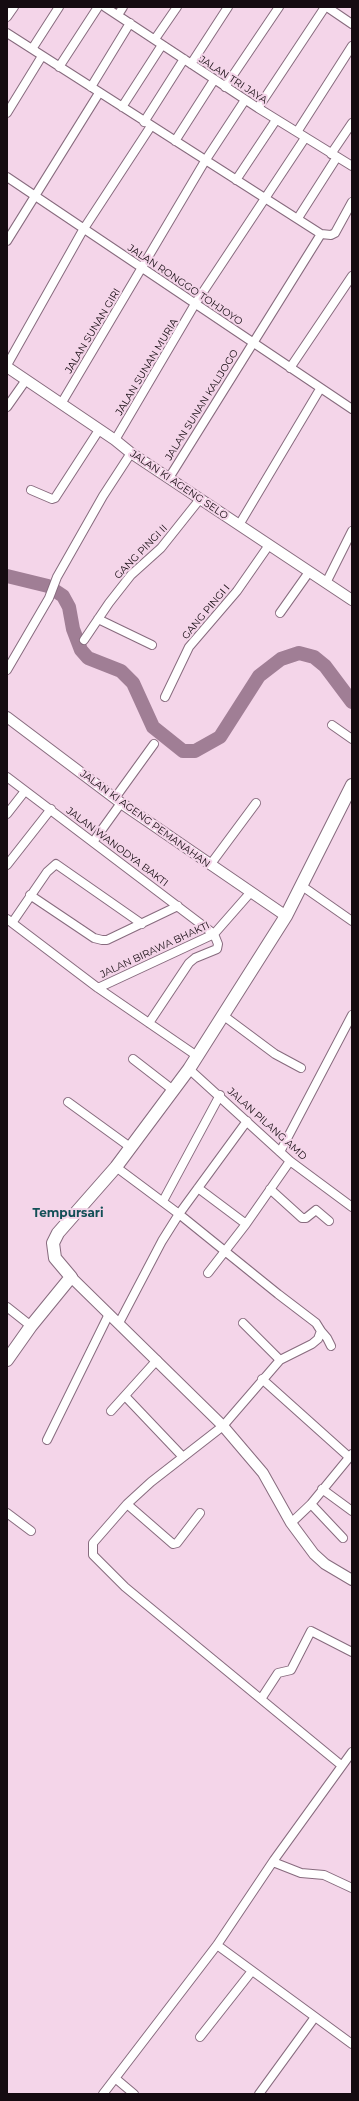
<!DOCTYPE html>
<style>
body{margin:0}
#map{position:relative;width:359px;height:2101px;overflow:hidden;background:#f4d5e9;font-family:Montserrat,sans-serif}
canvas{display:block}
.frame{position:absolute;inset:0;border:8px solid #150b11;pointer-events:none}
</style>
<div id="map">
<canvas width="359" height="2101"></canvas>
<div class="frame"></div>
</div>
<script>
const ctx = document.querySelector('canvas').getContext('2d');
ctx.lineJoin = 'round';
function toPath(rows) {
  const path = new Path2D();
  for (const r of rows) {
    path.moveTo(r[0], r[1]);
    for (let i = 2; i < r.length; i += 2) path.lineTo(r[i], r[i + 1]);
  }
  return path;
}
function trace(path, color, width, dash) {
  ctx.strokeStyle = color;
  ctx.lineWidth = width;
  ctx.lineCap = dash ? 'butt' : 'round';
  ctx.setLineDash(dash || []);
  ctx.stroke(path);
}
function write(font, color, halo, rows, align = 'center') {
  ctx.font = font + ' Montserrat,sans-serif';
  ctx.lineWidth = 4;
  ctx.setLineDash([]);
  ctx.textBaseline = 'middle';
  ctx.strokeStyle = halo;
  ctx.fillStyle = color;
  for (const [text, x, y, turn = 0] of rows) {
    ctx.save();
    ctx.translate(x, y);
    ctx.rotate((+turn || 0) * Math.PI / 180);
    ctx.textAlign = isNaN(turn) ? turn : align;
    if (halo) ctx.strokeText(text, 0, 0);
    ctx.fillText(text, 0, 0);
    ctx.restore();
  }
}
trace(toPath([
 [7,576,48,586,63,596,69,607,73,629,81,650,88,658,121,671,133,683,153,727,183,751,195,751,220,737,259,676,281,659,299,653,314,657,325,666,352,702]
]), '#a07e95', 14);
const minor = toPath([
 [105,7,258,108,352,166],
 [327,7,352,24],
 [118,15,123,7],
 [7,17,14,7],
 [7,33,321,234,331,235,335,233,352,202],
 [155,39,177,7],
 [32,49,59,7],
 [191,64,228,7],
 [59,67,98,7],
 [91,87,130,23],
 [225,87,279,7],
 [122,107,162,45],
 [258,108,325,7],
 [7,113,42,56],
 [144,122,184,59],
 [297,132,352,46],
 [175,141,214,80],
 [331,154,352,123],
 [7,177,352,409],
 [236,180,276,120],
 [298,218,337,157],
 [7,241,99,93],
 [7,365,83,230,151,126],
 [290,368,352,276],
 [61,404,205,161,245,100],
 [7,407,26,380],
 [115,440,195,304,305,138],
 [169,478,321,234],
 [31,490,52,499,55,498,99,430],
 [239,525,320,389],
 [326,583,352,531],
 [280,613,309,572],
 [98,619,152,645],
 [84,640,109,603,131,575,161,548,200,499],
 [7,670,49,598,57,577,103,496,131,453],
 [165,697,189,647,237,591,269,545],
 [332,725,352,739],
 [7,777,214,934,218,944,217,949,195,958,189,963,149,1023],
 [115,798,154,744],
 [7,814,25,791],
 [93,842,121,803],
 [7,865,51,809],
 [210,865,256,803],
 [302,886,352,921],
 [30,895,94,938,102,940,107,940,178,906],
 [7,919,98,988,197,1056],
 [12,923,47,872,56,864,142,924],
 [98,988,214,934,250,893],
 [224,1016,275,1054,301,1068],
 [133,1059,173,1090],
 [189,1069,290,1161,352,1207],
 [68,1102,130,1147],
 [280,1152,352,1015],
 [116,1167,179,1214,278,1294,316,1323,321,1331,318,1339,312,1344,280,1360,223,1426,151,1482,127,1504,93,1543,93,1555,125,1587,341,1765],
 [198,1188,246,1224,208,1273],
 [270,1189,302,1218,306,1218,316,1210,329,1221],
 [163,1201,220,1095],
 [246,1224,290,1161],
 [7,1307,31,1326],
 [119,1323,162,1241,179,1214,247,1121],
 [243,1323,280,1360],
 [321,1331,327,1338,331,1346],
 [262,1379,349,1457],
 [125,1396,183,1457],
 [111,1411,157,1360],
 [47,1440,109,1314],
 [322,1489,352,1511],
 [127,1504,173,1544,177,1543,200,1513],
 [311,1504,343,1538],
 [7,1513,31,1531],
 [291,1523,311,1504,352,1454],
 [261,1699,278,1673,291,1670,311,1631,352,1652],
 [273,1862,301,1873,324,1875,352,1888],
 [217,1945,352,2044],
 [200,2037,252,1971],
 [115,2078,134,2094],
 [103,2094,217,1945,274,1860,352,1752],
 [259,2094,315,2017]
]);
const tertiary = toPath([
 [7,367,115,440,131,453,352,600],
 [7,717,121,803,286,916],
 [71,1277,223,1426,263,1473,291,1523,314,1554,325,1564,352,1580]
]);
const secondary = toPath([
 [7,1360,31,1326,71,1277,55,1258,53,1243,58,1233,116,1167,189,1069,286,916,352,785]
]);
trace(minor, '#876b7e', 10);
trace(tertiary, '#876b7e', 12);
trace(secondary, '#876b7e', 14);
trace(minor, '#fff', 8);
trace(tertiary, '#fff', 10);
trace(secondary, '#fff', 12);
write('10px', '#150b11', '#f4d5e9', [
 ["JALAN TRI JAYA",233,80,33],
 ["JALAN RONGGO TOHJOYO",185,285,34],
 ["JALAN SUNAN GIRI",93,331,-59],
 ["JALAN SUNAN MURIA",147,367,-59],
 ["JALAN SUNAN KALIJOGO",202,405,-58],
 ["JALAN KI AGENG SELO",179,485,34],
 ["GANG PINGI II",141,552,-46],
 ["GANG PINGI I",206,612,-50],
 ["JALAN KI AGENG PEMANAHAN",145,819,36],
 ["JALAN WANODYA BAKTI",117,847,37],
 ["JALAN BIRAWA BHAKTI",155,950,-25],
 ["JALAN PILANG AMD",267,1124,42]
]);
write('bold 12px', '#134f57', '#f4d5e9', [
 ["Tempursari",68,1213]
]);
</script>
